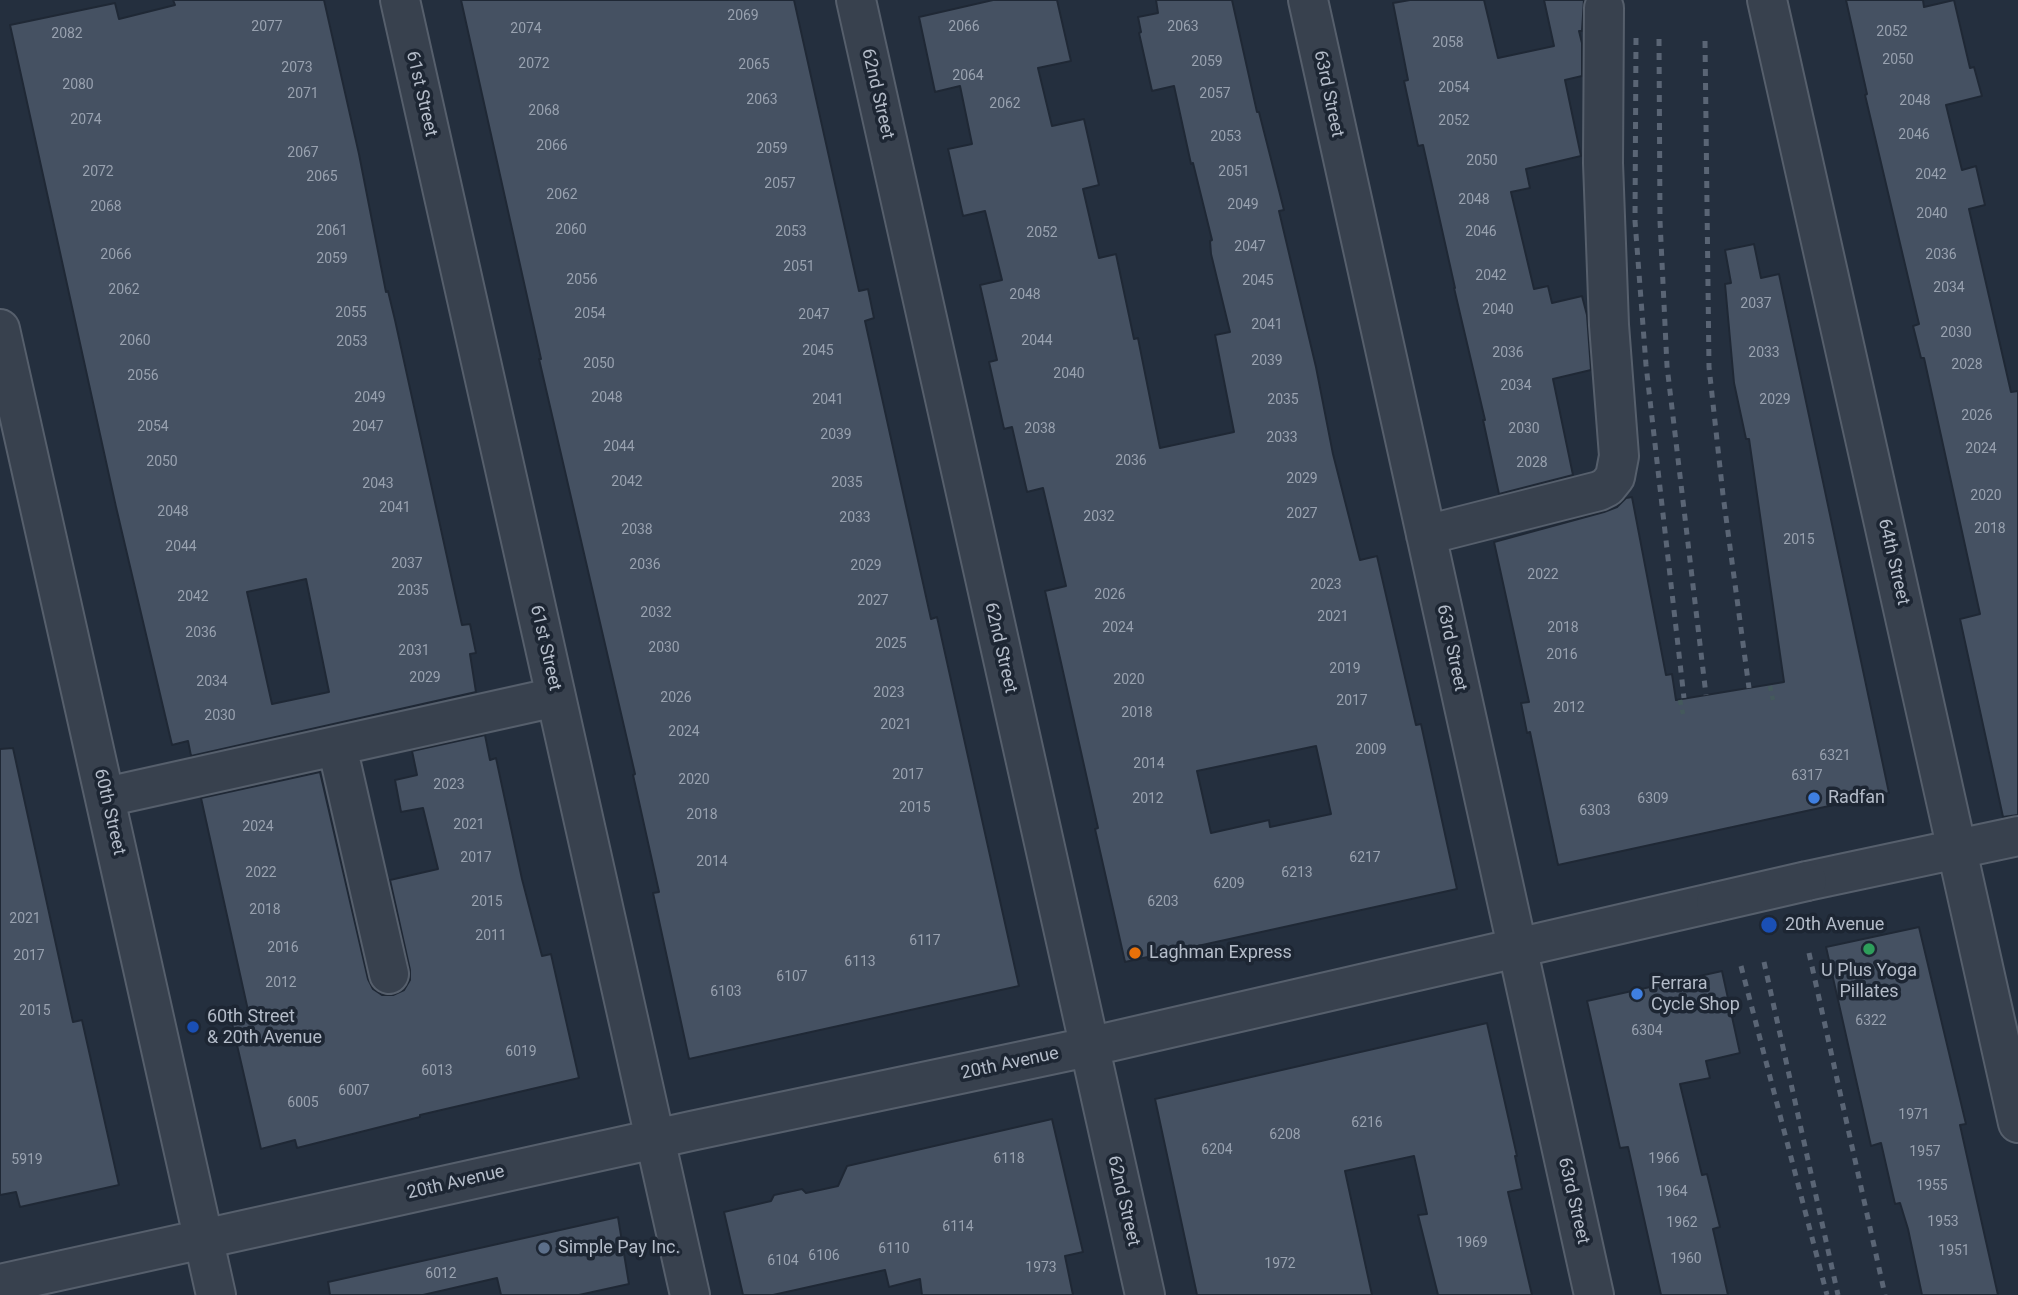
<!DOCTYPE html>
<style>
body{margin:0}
canvas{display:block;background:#242f3e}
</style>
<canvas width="2018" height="1295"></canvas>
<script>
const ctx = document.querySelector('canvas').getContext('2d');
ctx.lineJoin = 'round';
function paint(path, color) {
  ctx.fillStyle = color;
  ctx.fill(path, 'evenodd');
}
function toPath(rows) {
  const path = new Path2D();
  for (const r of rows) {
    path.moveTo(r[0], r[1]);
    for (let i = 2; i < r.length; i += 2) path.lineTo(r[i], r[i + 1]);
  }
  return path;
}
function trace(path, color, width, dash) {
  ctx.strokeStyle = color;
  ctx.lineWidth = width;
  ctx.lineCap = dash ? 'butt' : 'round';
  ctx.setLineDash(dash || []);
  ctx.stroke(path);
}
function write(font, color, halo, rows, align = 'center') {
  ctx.font = font + ' Roboto,sans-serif';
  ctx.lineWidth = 7;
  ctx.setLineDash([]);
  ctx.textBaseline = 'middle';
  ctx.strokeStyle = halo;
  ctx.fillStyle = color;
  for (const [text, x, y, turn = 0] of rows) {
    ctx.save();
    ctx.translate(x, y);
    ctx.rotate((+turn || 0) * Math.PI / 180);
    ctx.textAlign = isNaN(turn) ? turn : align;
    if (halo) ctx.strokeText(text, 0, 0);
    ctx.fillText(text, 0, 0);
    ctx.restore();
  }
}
const building = toPath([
 [173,0,324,0,359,154,386,292,388,291,395,320,462,625,470,624,476,653,470,654,476,692,191,756,188,741,172,745,116,507,10,25,115,3,119,19,175,5,173,0],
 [306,579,329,692,272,704,247,592,306,579],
 [461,0,794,0,859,291,868,289,874,318,865,321,931,619,937,617,1019,986,689,1059,653,893,659,892,633,775,635,774,539,359,541,359,461,0],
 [993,0,1057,0,1071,61,1038,68,1052,126,1084,119,1099,185,1083,189,1099,258,1116,254,1134,339,1138,338,1160,448,1234,432,1215,335,1230,332,1211,254,1210,241,1212,240,1193,163,1191,164,1174,86,1152,91,1139,33,1141,32,1138,17,1158,13,1156,0,1232,0,1257,112,1259,112,1284,210,1279,211,1316,367,1333,454,1360,560,1377,556,1416,725,1421,724,1457,889,1125,962,1095,829,1098,828,1045,591,1066,586,1043,488,1027,492,1012,427,1004,429,989,362,997,360,980,285,1002,280,985,211,963,216,948,149,972,144,960,86,935,92,919,17,993,0],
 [1316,746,1331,814,1270,827,1269,820,1211,833,1197,771,1316,746],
 [1410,0,1484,0,1498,58,1554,46,1544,0,1584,0,1582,31,1579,31,1582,43,1582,76,1565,80,1581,156,1526,169,1530,188,1511,192,1534,289,1548,286,1552,303,1582,296,1587,315,1591,370,1553,379,1573,475,1499,494,1483,420,1485,420,1454,288,1455,288,1423,145,1418,146,1404,81,1408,80,1393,3,1410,0],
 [1846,0,1923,0,1924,7,1954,0,1970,68,1974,67,1982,96,1946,105,1962,170,1976,166,1985,205,1969,209,2011,392,2018,391,2018,815,2003,817,1960,619,1980,614,1924,358,1921,358,1913,326,1919,324,1865,95,1867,94,1846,0],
 [1754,244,1761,278,1779,274,1889,793,1558,865,1530,732,1527,733,1521,703,1529,702,1494,542,1604,512,1617,507,1626,498,1632,497,1666,675,1672,674,1676,700,1784,682,1749,439,1746,439,1734,383,1725,284,1731,283,1725,250,1754,244],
 [485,735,490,760,496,758,522,879,542,956,551,954,579,1078,420,1115,420,1117,297,1148,295,1140,261,1149,231,1019,249,1015,201,798,320,772,368,979,373,989,382,995,393,995,404,990,410,980,410,970,390,880,438,869,423,808,401,812,395,780,417,775,412,751,485,735],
 [13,748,73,1022,82,1020,119,1185,20,1207,16,1192,0,1195,0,749,13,748],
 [1919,927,1966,1124,1960,1125,1998,1295,1922,1295,1908,1229,1900,1203,1895,1204,1881,1143,1871,1146,1826,947,1919,927],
 [1722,971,1740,1053,1706,1061,1710,1078,1680,1084,1702,1175,1707,1174,1720,1227,1713,1229,1728,1295,1661,1295,1628,1147,1620,1148,1587,1001,1722,971],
 [1487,1023,1517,1156,1515,1156,1522,1189,1508,1192,1532,1295,1438,1295,1418,1215,1427,1214,1414,1156,1345,1171,1372,1295,1197,1295,1155,1099,1487,1023],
 [1052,1119,1083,1252,1065,1256,1073,1295,922,1295,920,1279,889,1287,885,1270,773,1295,743,1295,724,1212,771,1201,774,1195,802,1189,806,1193,838,1186,847,1166,1052,1119],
 [618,1217,629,1284,579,1295,501,1295,497,1278,423,1295,330,1295,328,1282,618,1217]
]);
paint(building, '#455162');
trace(building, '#1f2835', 2);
const minor = toPath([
 [400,0,690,1295],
 [856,0,1145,1295],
 [1308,0,1594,1295],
 [1767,0,2018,1123],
 [0,329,216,1295],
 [1426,535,1599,491,1607,487,1615,477,1619,456,1609,325,1603,163,1604,8],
 [337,746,389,974],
 [106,797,556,697],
 [1807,881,2018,836],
 [0,1284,691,1131,1088,1047,1716,902]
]);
trace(minor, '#565f6c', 42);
trace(toPath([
 [1770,686,1773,700],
 [1680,700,1683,714]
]), '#44595c', 4.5, [5, 5]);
trace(minor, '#38414e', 38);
trace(toPath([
 [1636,38,1635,221,1646,365,1684,698],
 [1659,39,1660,221,1667,366,1706,695],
 [1705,41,1709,367,1723,495,1749,688],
 [1809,953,1885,1295],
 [1764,962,1838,1295],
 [1741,966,1827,1295]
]), '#5a6575', 5, [7, 7]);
const minorBridge = toPath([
 [1716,902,1807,881]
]);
trace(minorBridge, '#565f6c', 42, []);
trace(minorBridge, '#38414e', 38);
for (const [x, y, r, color] of [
 [1814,798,7,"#3f7fe0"],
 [1769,925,9,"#1a4fb4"],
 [1869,949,7,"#2e9e5b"],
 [1135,953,7,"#e8710a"],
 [1637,994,7,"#3f7fe0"],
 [193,1027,7,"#1a4fb4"],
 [544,1248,7,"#5c6f8a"]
]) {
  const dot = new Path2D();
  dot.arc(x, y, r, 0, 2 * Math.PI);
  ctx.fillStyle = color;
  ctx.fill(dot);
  trace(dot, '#1d2633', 2.5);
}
write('14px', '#98a1af', null, [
 ["2069",743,16],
 ["2077",267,27],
 ["2066",964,27],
 ["2063",1183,27],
 ["2074",526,29],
 ["2052",1892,32],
 ["2082",67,34],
 ["2058",1448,43],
 ["2050",1898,60],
 ["2059",1207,62],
 ["2072",534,64],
 ["2065",754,65],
 ["2073",297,68],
 ["2064",968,76],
 ["2080",78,85],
 ["2054",1454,88],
 ["2071",303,94],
 ["2057",1215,94],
 ["2063",762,100],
 ["2048",1915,101],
 ["2062",1005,104],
 ["2068",544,111],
 ["2074",86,120],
 ["2052",1454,121],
 ["2046",1914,135],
 ["2053",1226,137],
 ["2066",552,146],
 ["2059",772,149],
 ["2067",303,153],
 ["2050",1482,161],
 ["2072",98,172],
 ["2051",1234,172],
 ["2042",1931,175],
 ["2065",322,177],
 ["2057",780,184],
 ["2062",562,195],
 ["2048",1474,200],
 ["2049",1243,205],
 ["2068",106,207],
 ["2040",1932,214],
 ["2060",571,230],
 ["2061",332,231],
 ["2053",791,232],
 ["2046",1481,232],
 ["2052",1042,233],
 ["2047",1250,247],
 ["2066",116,255],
 ["2036",1941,255],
 ["2059",332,259],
 ["2051",799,267],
 ["2042",1491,276],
 ["2056",582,280],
 ["2045",1258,281],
 ["2034",1949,288],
 ["2062",124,290],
 ["2048",1025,295],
 ["2037",1756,304],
 ["2040",1498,310],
 ["2055",351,313],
 ["2054",590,314],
 ["2047",814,315],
 ["2041",1267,325],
 ["2030",1956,333],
 ["2060",135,341],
 ["2044",1037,341],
 ["2053",352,342],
 ["2045",818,351],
 ["2036",1508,353],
 ["2033",1764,353],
 ["2039",1267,361],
 ["2050",599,364],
 ["2028",1967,365],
 ["2040",1069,374],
 ["2056",143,376],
 ["2034",1516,386],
 ["2049",370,398],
 ["2048",607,398],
 ["2041",828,400],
 ["2035",1283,400],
 ["2029",1775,400],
 ["2026",1977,416],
 ["2054",153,427],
 ["2047",368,427],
 ["2038",1040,429],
 ["2030",1524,429],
 ["2039",836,435],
 ["2033",1282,438],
 ["2044",619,447],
 ["2024",1981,449],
 ["2036",1131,461],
 ["2050",162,462],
 ["2028",1532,463],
 ["2029",1302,479],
 ["2042",627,482],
 ["2035",847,483],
 ["2043",378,484],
 ["2020",1986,496],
 ["2041",395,508],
 ["2048",173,512],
 ["2027",1302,514],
 ["2032",1099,517],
 ["2033",855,518],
 ["2018",1990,529],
 ["2038",637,530],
 ["2015",1799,540],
 ["2044",181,547],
 ["2037",407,564],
 ["2036",645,565],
 ["2029",866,566],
 ["2022",1543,575],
 ["2023",1326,585],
 ["2035",413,591],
 ["2026",1110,595],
 ["2042",193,597],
 ["2027",873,601],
 ["2032",656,613],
 ["2021",1333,617],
 ["2024",1118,628],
 ["2018",1563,628],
 ["2036",201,633],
 ["2025",891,644],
 ["2030",664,648],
 ["2031",414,651],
 ["2016",1562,655],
 ["2019",1345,669],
 ["2029",425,678],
 ["2020",1129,680],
 ["2034",212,682],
 ["2023",889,693],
 ["2026",676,698],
 ["2017",1352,701],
 ["2012",1569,708],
 ["2018",1137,713],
 ["2030",220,716],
 ["2021",896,725],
 ["2024",684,732],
 ["2009",1371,750],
 ["6321",1835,756],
 ["2014",1149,764],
 ["2017",908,775],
 ["6317",1807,776],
 ["2020",694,780],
 ["2023",449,785],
 ["2012",1148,799],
 ["6309",1653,799],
 ["2015",915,808],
 ["6303",1595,811],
 ["2018",702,815],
 ["2021",469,825],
 ["2024",258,827],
 ["2017",476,858],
 ["6217",1365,858],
 ["2014",712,862],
 ["2022",261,873],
 ["6213",1297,873],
 ["6209",1229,884],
 ["2015",487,902],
 ["6203",1163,902],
 ["2018",265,910],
 ["2021",25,919],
 ["2011",491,936],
 ["6117",925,941],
 ["2016",283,948],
 ["2017",29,956],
 ["6113",860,962],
 ["6107",792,977],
 ["2012",281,983],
 ["6103",726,992],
 ["2015",35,1011],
 ["6322",1871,1021],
 ["6304",1647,1031],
 ["6019",521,1052],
 ["6013",437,1071],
 ["6007",354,1091],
 ["6005",303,1103],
 ["1971",1914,1115],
 ["6216",1367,1123],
 ["6208",1285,1135],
 ["6204",1217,1150],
 ["1957",1925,1152],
 ["6118",1009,1159],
 ["1966",1664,1159],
 ["5919",27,1160],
 ["1955",1932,1186],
 ["1964",1672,1192],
 ["1953",1943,1222],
 ["1962",1682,1223],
 ["6114",958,1227],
 ["1969",1472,1243],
 ["6110",894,1249],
 ["1951",1954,1251],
 ["6106",824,1256],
 ["1960",1686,1259],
 ["6104",783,1261],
 ["1972",1280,1264],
 ["1973",1041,1268],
 ["6012",441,1274]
]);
write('18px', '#b4bcc9', '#1d2633', [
 ["61st Street",421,94,77],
 ["62nd Street",877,94,77],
 ["63rd Street",1328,94,78],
 ["64th Street",1893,562,77],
 ["61st Street",545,648,77],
 ["62nd Street",1000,648,77],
 ["63rd Street",1451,648,78],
 ["60th Street",109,812,77],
 ["20th Avenue",1010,1064,-12],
 ["20th Avenue",456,1183,-13],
 ["62nd Street",1123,1201,77],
 ["63rd Street",1573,1201,77]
]);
write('18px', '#b4bcc9', '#1d2633', [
 ["Radfan",1828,798],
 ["20th Avenue",1785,925],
 ["Laghman Express",1149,953],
 ["U Plus Yoga",1869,971,"center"],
 ["Pillates",1869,992,"center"],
 ["Ferrara",1651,984],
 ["Cycle Shop",1651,1005],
 ["60th Street",207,1017],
 ["& 20th Avenue",207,1038],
 ["Simple Pay Inc.",558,1248]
], 'left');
</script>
